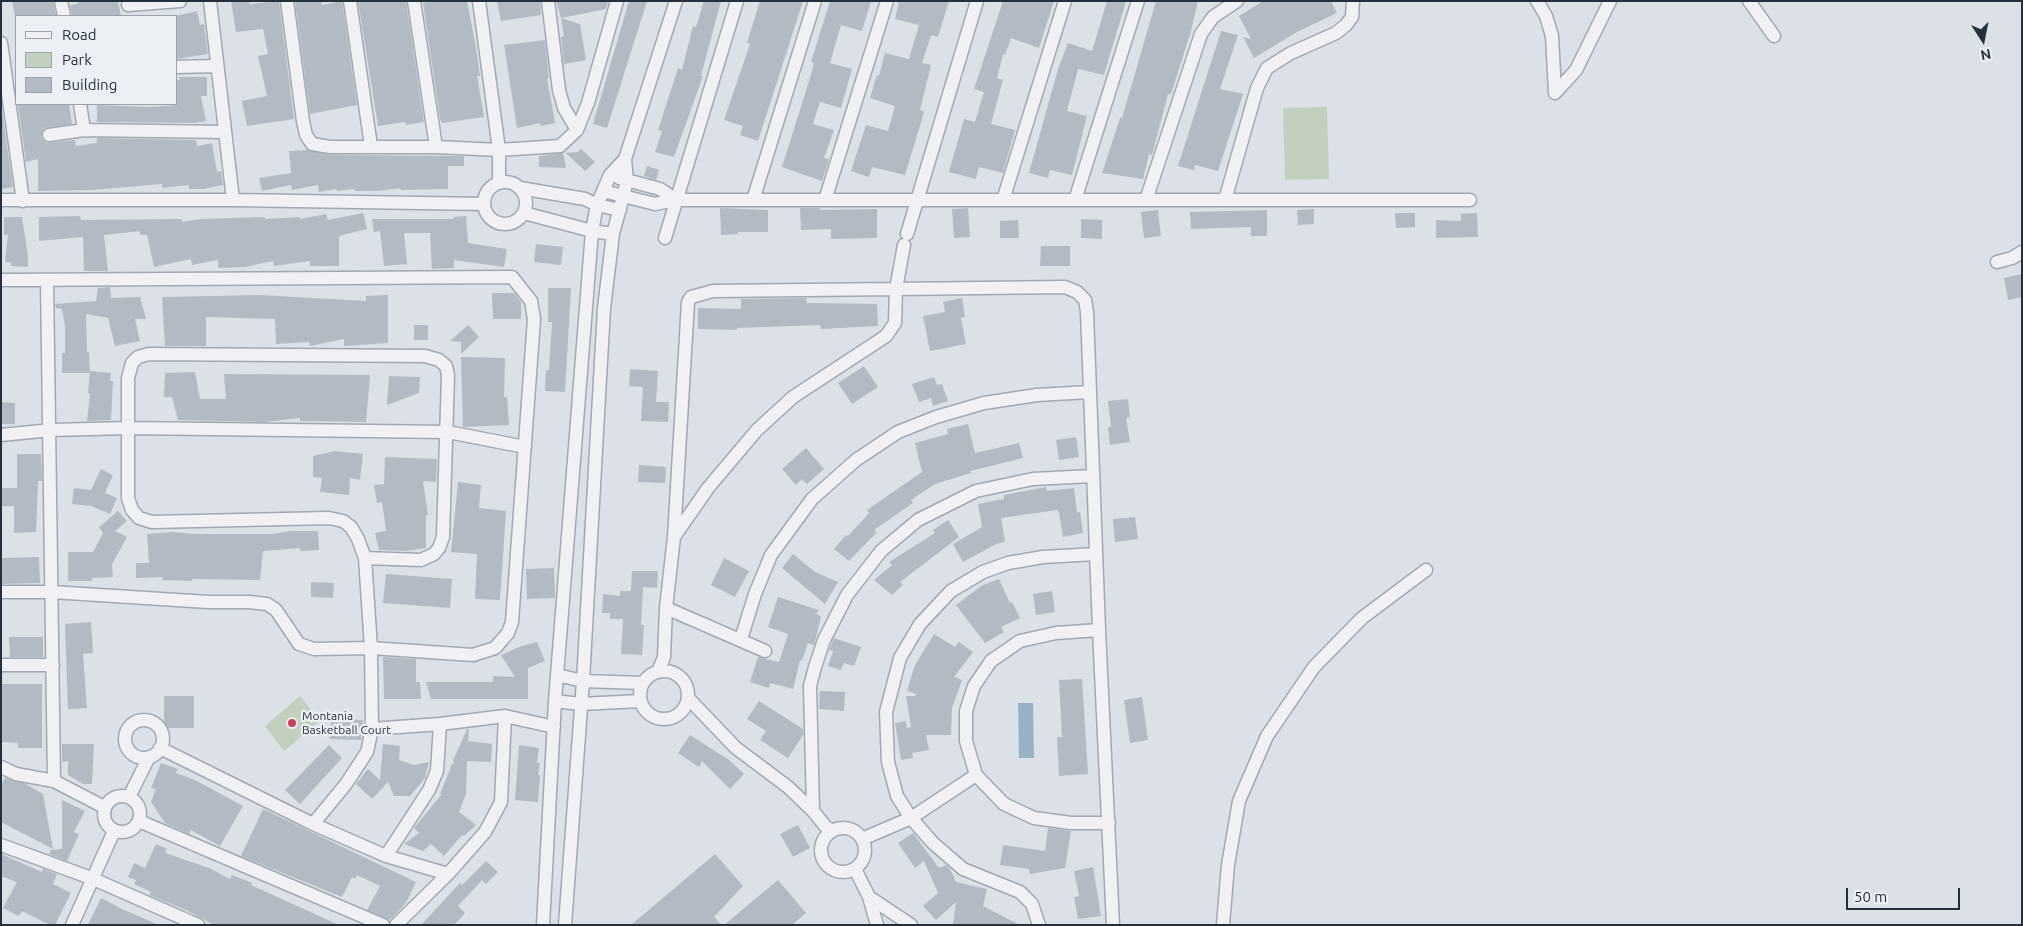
<!DOCTYPE html>
<style>
body{margin:0}
#map{position:relative;width:2023px;height:926px;overflow:hidden;background:#dce1e7;font-family:Ubuntu,sans-serif}
canvas{display:block}
.frame{position:absolute;inset:0;border:2px solid #26303d;pointer-events:none}
.legend{position:absolute;left:15px;top:15px;width:162px;height:90px;box-sizing:border-box;background:#ecf0f4;border:1px solid #9da3ab;margin:0;padding:6px 9px;list-style:none;font-size:15px;color:#26303d}
.legend li{display:flex;align-items:center;gap:10px;height:25px}
.legend b{width:25px;border:1px solid #9da3ab}
.north{position:absolute;left:1958px;top:15px;width:50px;height:50px;-webkit-text-stroke:4px #ecf0f4;paint-order:stroke;rotate:169deg;font-size:14px;font-weight:700;line-height:20px;text-align:center;color:#26303d}
.north::after{content:'';display:block;margin:auto;width:18px;height:22px;background:#26303d;clip-path:polygon(50% 0,100% 100%,50% 72%,0 100%)}
.scale{position:absolute;left:1846px;top:888px;width:114px;height:22px;box-sizing:border-box;border:2px solid #26303d;border-top:0;padding-left:6px;font-size:15px;line-height:18px;white-space:nowrap;color:#26303d;-webkit-text-stroke:4px #ecf0f4;paint-order:stroke}
</style>
<div id="map">
<canvas width="2023" height="926"></canvas>
<div class="frame"></div>
<ul class="legend">
<li><b style="height:6px;background:#eff1f5"></b>Road</li>
<li><b style="height:14px;background:#c3d0be"></b>Park</li>
<li><b style="height:14px;background:#b4bac3"></b>Building</li>
</ul>
<div class="north">N</div>
<div class="scale">50 m</div>
</div>
<script>
const ctx = document.querySelector('canvas').getContext('2d');
ctx.lineJoin = 'round';
function paint(path, color) {
  ctx.fillStyle = color;
  ctx.fill(path, 'evenodd');
}
function toPath(rows) {
  const path = new Path2D();
  for (const r of rows) {
    if (r.length === 3) {
      path.moveTo(r[0] + r[2], r[1]);
      path.arc(r[0], r[1], r[2], 0, 2 * Math.PI);
      continue;
    }
    path.moveTo(r[0], r[1]);
    for (let i = 2; i < r.length; i += 2) path.lineTo(r[i], r[i + 1]);
  }
  return path;
}
function trace(path, color, width, dash) {
  ctx.strokeStyle = color;
  ctx.lineWidth = width;
  ctx.lineCap = dash ? 'butt' : 'round';
  ctx.setLineDash(dash || []);
  ctx.stroke(path);
}
function write(font, color, halo, rows, align = 'center') {
  ctx.font = font + ' Ubuntu,sans-serif';
  ctx.lineWidth = 4.5;
  ctx.setLineDash([]);
  ctx.textBaseline = 'middle';
  ctx.strokeStyle = halo;
  ctx.fillStyle = color;
  for (const [text, x, y, turn = 0] of rows) {
    ctx.save();
    ctx.translate(x, y);
    ctx.rotate((+turn || 0) * Math.PI / 180);
    ctx.textAlign = isNaN(turn) ? turn : align;
    if (halo) ctx.strokeText(text, 0, 0);
    ctx.fillText(text, 0, 0);
    ctx.restore();
  }
}
paint(toPath([
 [1327,107,1329,179,1285,180,1283,108],
 [300,696,320,721,284,751,265,726]
]), '#c3d0be');
paint(toPath([
 [1018,703,1033,703,1034,758,1019,758]
]), '#97b1c7');
paint(toPath([
 [21,1,53,1,56,16,15,16,12,2],
 [77,1,118,1,121,16,72,16,70,5,78,4],
 [231,1,249,1,250,4,279,1,294,119,247,126,242,101,267,96,258,56,268,54,263,29,236,32],
 [295,1,321,1,322,5,342,1,357,105,310,114],
 [358,1,406,1,424,122,406,125,405,122,378,126],
 [435,1,467,1,476,48,480,76,477,76,484,117,442,123,440,119,423,3],
 [497,1,540,1,541,15,501,21],
 [556,1,608,1,606,9,561,18],
 [629,1,647,1,607,128,593,124],
 [704,1,721,1,701,76,703,76,674,157,655,152,662,131,658,130,678,68,682,70,693,26,696,27],
 [760,1,803,1,758,141,740,135,743,126,724,120,750,44,747,43],
 [830,1,871,1,862,31,841,25,830,63,852,69,841,108,820,102,813,124,834,130,824,158,829,159,822,181,782,167,809,81,814,63,811,62],
 [899,1,949,1,938,37,931,35,922,63,931,65,920,110,924,112,905,175,872,167,869,177,851,171,866,125,888,131,895,106,870,98,877,75,879,76,885,53,909,59,919,25,895,19],
 [1003,1,1054,1,1039,48,1011,38,1005,55,1003,54,997,78,1003,80,991,124,1015,130,1003,173,979,167,976,179,949,172,964,119,975,122,984,92,974,89],
 [1107,1,1126,1,1104,75,1078,69,1067,111,1087,116,1072,175,1050,170,1048,178,1029,173,1058,69,1068,43,1092,51],
 [1156,1,1198,1,1191,31,1171,94,1168,94,1152,155,1149,154,1143,179,1102,173,1120,118,1122,118],
 [1263,1,1331,1,1337,13,1297,32,1254,58,1243,37,1251,39,1239,16],
 [197,11,200,25,204,24,208,54,177,59,176,16],
 [561,18,580,24,586,60,564,64,561,37,564,36],
 [1221,31,1238,35,1220,89,1243,94,1218,171,1195,165,1194,170,1178,166],
 [545,40,549,78,547,78,555,123,541,126,540,123,517,128,504,45],
 [179,77,207,77,207,96,201,96,206,121,195,123,97,122,97,105,152,107,176,105,176,80,180,80],
 [1,104,13,187,2,189,1,183],
 [18,104,69,104,72,124,44,128,41,137,46,143,75,140,76,146,97,143,97,138,196,140,197,146,212,143,217,172,221,171,223,185,203,189,189,189,189,185,162,188,162,184,92,190,38,191,38,159,26,162],
 [581,149,595,162,585,171,566,153,578,152],
 [307,150,330,155,464,156,464,166,448,166,448,189,401,190,400,188,379,191,355,191,354,189,337,191,336,189,319,192,318,185,292,190,291,185,262,191,259,178,291,173,289,151],
 [563,153,566,168,539,167,539,156],
 [647,166,659,170,656,180,644,176],
 [720,208,768,210,768,232,738,232,738,234,721,235],
 [800,208,820,208,820,210,877,209,877,238,831,239,831,229,801,230],
 [968,208,970,237,954,238,952,209],
 [1314,209,1314,224,1298,225,1297,210],
 [1158,210,1161,236,1144,238,1141,212],
 [1267,210,1267,236,1251,236,1251,227,1191,229,1190,212],
 [363,213,367,229,339,236,339,266,310,266,310,261,274,266,273,261,245,267,218,268,218,260,192,265,191,259,154,267,147,235,140,235,140,231,104,235,108,271,84,271,83,237,39,241,39,217,80,216,81,220,182,219,182,222,200,219,265,217,265,219,300,217,300,219,326,214,328,220],
 [1395,213,1415,213,1415,227,1396,228],
 [1477,213,1478,237,1436,238,1436,220,1461,221,1461,214],
 [466,216,468,243,507,249,504,267,454,260,454,268,432,269,430,233,404,233,407,264,384,266,380,231,374,232,372,219,454,219,454,217],
 [4,217,22,217,28,257,28,267,11,266,11,263,5,262,8,235,4,235],
 [1081,219,1102,220,1102,239,1081,238],
 [1018,220,1019,238,1000,238,1000,221],
 [536,244,563,247,561,265,534,262],
 [1041,246,1070,246,1070,266,1040,266],
 [2022,274,2022,297,2008,300,2004,278],
 [110,287,111,298,140,297,146,319,135,319,140,341,115,346,108,318,86,314,87,352,89,352,90,373,62,373,62,353,65,353,65,326,62,309,56,308,55,304,96,301,98,288],
 [548,288,571,288,565,392,545,391,546,370,549,370,552,322,548,322],
 [492,293,514,293,521,302,521,319,493,319],
 [261,295,366,301,366,296,388,295,388,343,344,346,344,339,310,346,309,342,276,344,275,319,206,317,206,346,165,346,162,297],
 [806,298,807,303,877,304,878,326,821,329,820,325,737,328,737,330,698,329,698,308,741,309,741,299],
 [962,298,965,317,961,318,966,344,930,351,923,316,945,312,943,302],
 [414,325,428,325,428,340,414,340],
 [468,325,479,337,461,354,461,342,450,341],
 [461,357,505,358,504,397,507,397,509,425,463,427],
 [864,366,878,387,852,404,838,383],
 [630,369,658,371,656,402,669,402,668,422,641,421,643,387,629,386],
 [90,371,111,373,110,381,113,381,111,420,87,421,90,394,88,393],
 [195,372,200,399,226,399,224,374,370,375,366,422,300,421,300,418,265,422,178,420,172,397,164,397,165,373],
 [389,376,420,377,419,393,387,405],
 [934,377,937,385,942,384,948,401,933,406,931,398,919,402,912,384],
 [1128,399,1130,417,1126,418,1130,442,1110,445,1108,427,1111,427,1108,401],
 [1,402,15,403,15,424,1,424],
 [968,424,975,453,1019,443,1023,458,970,471,971,473,935,484,911,500,913,503,874,530,877,532,849,561,834,549,846,535,848,536,869,513,867,510,922,472,915,443,948,434,947,429],
 [1076,437,1079,457,1059,460,1056,440],
 [806,448,824,469,807,484,802,479,796,485,782,469],
 [335,451,363,454,360,480,350,478,349,495,320,492,322,478,313,477,313,456],
 [17,454,41,454,42,481,38,481,36,532,14,533,14,506,1,506,1,488,17,488],
 [385,457,437,459,436,482,423,481,428,515,426,515,426,548,406,551,379,550,375,533,386,531,382,502,377,503,374,485,384,484],
 [639,465,666,467,665,483,638,482],
 [101,469,113,475,105,493,117,498,110,514,91,506,72,504,74,488,91,490],
 [458,482,481,485,479,508,506,511,500,600,475,599,477,554,451,552],
 [1046,487,1047,491,1074,488,1077,513,1080,512,1083,533,1063,537,1059,513,1057,510,1001,518,1005,542,996,544,963,562,953,544,982,527,978,504,1004,499,1004,495],
 [118,511,127,521,115,531,127,537,112,564,113,577,92,578,92,581,68,581,68,552,93,552,103,533,99,527],
 [1135,517,1138,539,1115,542,1113,519],
 [948,520,959,537,900,582,903,585,892,595,874,580,892,565,889,562,935,533,933,530],
 [290,531,318,531,319,550,300,551,300,548,263,551,260,580,192,579,192,581,162,580,162,577,136,578,136,563,149,563,147,534,173,532,193,534,272,534],
 [793,554,815,572,838,582,825,604,782,568],
 [39,557,40,583,1,584,1,558],
 [724,558,749,571,735,597,711,585],
 [554,568,555,598,527,599,526,569],
 [632,571,658,571,657,588,643,587,641,625,644,625,642,655,621,654,623,619,610,619,610,613,602,613,603,594,620,596,620,591,631,591],
 [386,574,452,579,450,608,383,603],
 [999,579,1010,603,1012,602,1020,618,1001,627,1004,632,985,643,956,605,981,586],
 [311,582,334,583,333,598,311,597],
 [1052,591,1055,612,1036,615,1033,594],
 [778,597,819,610,816,613,821,617,814,645,808,643,802,661,800,660,793,689,770,683,769,688,750,682,758,657,779,662,788,634,768,627],
 [91,622,93,653,83,654,87,708,68,709,65,624],
 [934,634,955,647,959,642,973,652,954,677,962,680,952,708,951,735,926,735,929,750,912,753,913,758,901,760,895,723,906,721,907,728,911,727,906,696,915,696,916,694,907,691,915,665],
 [9,637,43,637,43,657,10,657],
 [834,638,861,647,854,666,844,663,841,670,828,666,833,651,829,650],
 [537,642,545,661,528,668,528,699,431,699,426,682,493,682,493,676,515,677,501,655,519,647],
 [383,657,416,659,416,682,420,682,421,699,384,699],
 [1082,679,1088,774,1059,776,1057,737,1062,737,1059,680],
 [1,684,42,684,42,748,18,748,18,743,1,742],
 [820,691,845,692,844,711,819,709],
 [164,696,194,696,194,728,164,728],
 [1142,697,1148,740,1130,743,1124,700],
 [759,701,803,729,803,735,788,758,760,740,766,731,747,719],
 [331,719,363,720,361,740,330,739],
 [467,729,469,729,468,741,492,744,491,762,467,761,466,794,459,812,476,825,464,836,462,835,444,856,431,844,423,851,404,844,419,833,414,828,442,794,440,794,452,764,454,764,453,761],
 [690,735,729,760,744,774,730,789,702,761,699,767,678,753],
 [62,744,94,744,92,784,83,784,68,775,68,761,62,762],
 [383,744,400,746,399,760,414,765,429,762,425,778,410,796,394,796,388,782,372,799,356,784,368,769,380,780],
 [329,745,342,758,300,804,285,790],
 [519,745,539,748,537,763,540,763,538,775,540,775,538,802,515,800],
 [161,763,178,769,176,773,195,780,243,806,220,846,191,830,189,834,165,823,151,802,156,789,151,788],
 [5,778,26,784,43,794,53,849,1,822,1,785],
 [62,800,85,811,74,832,79,834,67,861,49,854,51,850,62,849],
 [263,809,416,882,406,903,390,920,367,910,380,886,357,875,355,879,352,877,342,897,241,856],
 [798,825,810,848,793,857,780,834],
 [1048,828,1071,831,1065,868,1030,874,1029,869,1000,865,1003,845,1045,851],
 [913,833,939,868,946,865,950,869,956,882,987,889,983,906,1020,925,953,925,956,902,936,920,923,906,938,893,924,861,915,868,898,843],
 [156,844,167,849,165,853,209,868,230,879,232,875,252,883,251,885,339,925,214,925,188,911,149,895,151,892,134,884,136,880,128,877,134,863,145,868],
 [1,854,42,872,43,869,57,874,53,884,71,893,55,925,50,925,22,911,19,916,3,908,17,882,1,876],
 [715,854,743,886,714,917,722,925,631,925],
 [486,861,498,872,486,884,482,880,458,906,465,913,454,925,421,925,460,883,462,885],
 [1093,867,1101,916,1078,919,1074,897,1079,896,1074,871],
 [778,880,806,913,792,925,724,925],
 [101,898,122,909,159,925,88,925]
]), '#b4bac3');
const street = toPath([
 [61,1,64,16],
 [210,1,233,200],
 [287,1,303,121,306,135,312,144,330,147,436,147,499,150,560,146,577,130,588,103,617,1],
 [350,1,371,146],
 [414,1,436,147],
 [479,1,499,150,499,183],
 [548,1,559,90,564,108,577,130],
 [1537,1,1546,16,1552,36,1555,93],
 [1749,1,1774,36],
 [128,5,180,1],
 [1,43,23,201],
 [176,67,217,66],
 [1555,93,1576,70,1610,1],
 [80,104,84,130],
 [49,135,84,130,225,132],
 [619,178,660,189,676,200],
 [505,203,21],
 [520,188,585,199,597,205,620,210],
 [603,191,655,204,676,200,1470,200],
 [1,200,233,200,484,204],
 [753,200,815,1],
 [825,200,887,1],
 [1003,200,1065,1],
 [1075,200,1138,1],
 [1146,200,1201,34,1213,17,1237,1],
 [1225,200,1257,88,1267,68,1291,53,1336,33,1346,25,1352,17,1353,1],
 [524,213,592,231,613,234],
 [907,234,977,1],
 [665,238,737,1],
 [1997,262,2012,258,2022,252],
 [1,280,512,277,531,301,534,319,512,622,508,633,495,648,473,655,371,648,314,649,299,644,276,610,267,604,249,602,208,602,52,592,1,592],
 [47,280,54,781],
 [1,435,51,430,129,428,448,432,525,447],
 [674,537,708,488,757,430,793,397,886,336,895,323,896,289,904,245],
 [666,608,674,537,688,302,691,297,713,291,896,289,1065,287,1077,292,1085,300,1087,312,1099,630,1113,925],
 [1099,630,1056,633,1020,641,991,661,974,686,966,711,966,741,976,775,1004,804,1034,818,1071,823,1109,823],
 [741,639,755,594,771,555,812,499,856,460,898,432,936,417,984,403,1037,395,1090,392],
 [1,665,53,665],
 [664,695,24],
 [658,672,664,657,666,608,765,651],
 [557,675,583,681,643,683],
 [688,698,736,748,788,787,813,811,826,827,832,831],
 [555,701,580,704,641,701],
 [144,739,19],
 [372,729,440,724,505,716,554,727],
 [160,748,313,824,386,856,448,874],
 [1,767,16,774,54,781,104,807],
 [122,814,18],
 [129,797,149,757],
 [813,811,810,686,815,667,824,640,847,595,881,551,918,520,976,491,1033,479,1092,476],
 [139,821,383,925],
 [313,824,346,784,367,752,372,729,371,648,365,558,358,539,351,527,343,521,329,518,152,522,139,518,132,510,128,498,128,378,132,363,138,357,149,354,425,356,439,360,446,366,448,375,443,537,439,548,434,554,421,560,365,558],
 [843,850,22],
 [862,839,911,818,976,775],
 [1,845,91,878,198,925],
 [386,856,429,790,437,771,440,724],
 [855,869,869,897,877,925],
 [869,897,911,925],
 [72,925,114,831],
 [396,925,448,874,485,832,501,802,505,716],
 [543,925,555,701,592,231,597,205,610,175,625,159,676,1],
 [565,925,583,681,604,308,613,234,627,181,625,159],
 [1039,925,1032,904,1020,892,963,869,933,843,911,818,897,796,888,762,886,712,900,658,920,624,951,591,983,572,1008,563,1043,557,1096,554],
 [1223,925,1228,865,1239,801,1267,736,1314,667,1362,618,1426,570]
]);
trace(street, '#a2a8b1', 15);
trace(street, '#eff1f5', 12);
for (const [x, y, r, color] of [
 [292,723,5,"#cd405d"]
]) {
  const dot = new Path2D();
  dot.arc(x, y, r, 0, 2 * Math.PI);
  ctx.fillStyle = color;
  ctx.fill(dot);
  trace(dot, '#ecf0f4', 2);
}
write('12px', '#26303d', '#ecf0f4', [
 ["Montania",302,716],
 ["Basketball Court",302,730]
], 'left');
</script>
